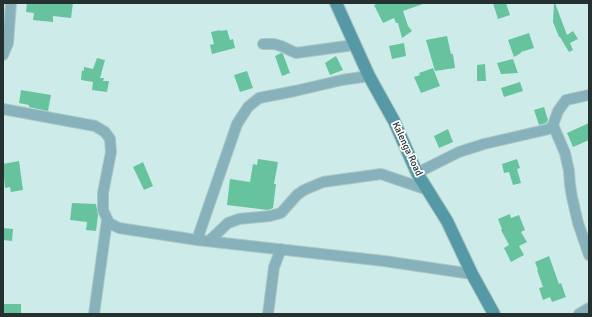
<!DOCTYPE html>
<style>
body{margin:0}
#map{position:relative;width:592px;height:317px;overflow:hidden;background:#cdece9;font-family:Signika,sans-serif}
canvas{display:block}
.frame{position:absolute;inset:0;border:4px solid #253130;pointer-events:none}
</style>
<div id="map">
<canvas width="592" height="317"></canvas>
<div class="frame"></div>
</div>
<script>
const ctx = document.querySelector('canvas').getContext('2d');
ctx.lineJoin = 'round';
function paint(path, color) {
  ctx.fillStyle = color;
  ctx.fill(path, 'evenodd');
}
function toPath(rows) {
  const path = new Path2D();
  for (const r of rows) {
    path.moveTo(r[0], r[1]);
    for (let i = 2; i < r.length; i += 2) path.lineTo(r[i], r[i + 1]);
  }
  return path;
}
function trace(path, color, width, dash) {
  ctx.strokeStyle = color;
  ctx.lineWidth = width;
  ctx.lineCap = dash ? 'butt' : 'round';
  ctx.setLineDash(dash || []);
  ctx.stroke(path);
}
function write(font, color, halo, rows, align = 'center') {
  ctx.font = font + ' Signika,sans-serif';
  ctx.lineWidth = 3.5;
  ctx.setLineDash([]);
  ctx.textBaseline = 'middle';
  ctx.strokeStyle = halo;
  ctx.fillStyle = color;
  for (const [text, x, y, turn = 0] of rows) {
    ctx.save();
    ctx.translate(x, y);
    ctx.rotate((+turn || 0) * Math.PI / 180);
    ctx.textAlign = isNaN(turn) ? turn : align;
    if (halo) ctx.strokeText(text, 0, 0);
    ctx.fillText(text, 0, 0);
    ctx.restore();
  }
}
paint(toPath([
 [27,3,73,3,71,18,53,16,53,22,33,20,34,13,26,12],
 [379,3,423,3,423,4,403,11,408,26,412,31,402,38,398,23,396,23,394,18,383,23,374,5],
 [493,3,506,3,510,15,498,19],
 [554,3,555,3,567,35,573,31,578,39,570,43,573,50,569,52,560,37,559,37,553,22],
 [220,30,220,31,227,30,230,40,233,39,235,48,212,54,210,45,214,44,211,32],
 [529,33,534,48,521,52,521,53,514,57,508,40],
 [447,36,451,54,453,54,455,68,435,71,426,40],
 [404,43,406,56,392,59,389,46],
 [281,53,283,54,290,73,282,76,275,56],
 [336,56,343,70,330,75,325,63],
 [97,58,105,60,100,78,104,78,103,81,109,81,107,92,92,90,93,82,81,80,82,70,84,71,84,67,93,69],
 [513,59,518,73,501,74,497,63],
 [485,64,486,81,477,81,477,65],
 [433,68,440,86,421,93,414,77,420,75,419,73],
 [247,71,253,88,240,92,234,75],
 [520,82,523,91,504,97,501,88],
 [21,90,51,95,48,111,29,107,29,105,19,103],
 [544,107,548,120,546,123,539,125,534,110],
 [589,123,589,140,573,147,567,133],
 [448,129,453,142,439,148,434,136],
 [258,159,278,162,274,184,276,184,273,208,268,210,227,205,230,179,250,182,253,164,257,165],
 [517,159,520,168,517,169,521,183,513,185,509,172,504,173,502,164],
 [19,161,23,190,11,192,10,187,5,188,3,164],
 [143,162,153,186,144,190,133,167],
 [72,203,96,204,98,215,96,231,86,230,87,222,70,220],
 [510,214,511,218,519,215,525,230,521,232,527,242,519,246,524,255,511,262,504,248,509,245,501,230,502,229,498,219],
 [3,228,13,229,12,241,3,240],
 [549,256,559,284,561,283,566,297,552,302,550,297,543,300,539,288,543,287,537,270,538,270,535,262],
 [3,304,21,304,21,313,3,313]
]), '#66c39d');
const street = toPath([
 [263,44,274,44,281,46,296,53,354,45],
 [3,55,8,43,11,3],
 [3,109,95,126,105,132,110,139,111,152,103,193,103,210,109,223,119,228,197,240,384,261,472,274],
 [553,125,565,153,569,171,570,185,572,197,578,223,589,255],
 [417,173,459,152,484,144,549,129,553,125,558,111,566,100,589,95],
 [197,240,237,124,248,107,259,98,295,91,342,80,369,76],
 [209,241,228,223,239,219,270,216,281,213,297,195,304,190,323,182,381,174,428,190],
 [94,314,107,220],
 [268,314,274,267,281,249],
 [579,314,589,308]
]);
const secondary = toPath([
 [336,3,369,76,394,121,417,173,447,221,472,274,494,314]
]);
trace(street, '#abc7c4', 12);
trace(secondary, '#abc7c4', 14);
trace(street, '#87b2bb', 10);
trace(secondary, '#5598a6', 12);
write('10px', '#253130', '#fff', [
 ["Kalenga Road",407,149,65]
]);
</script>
